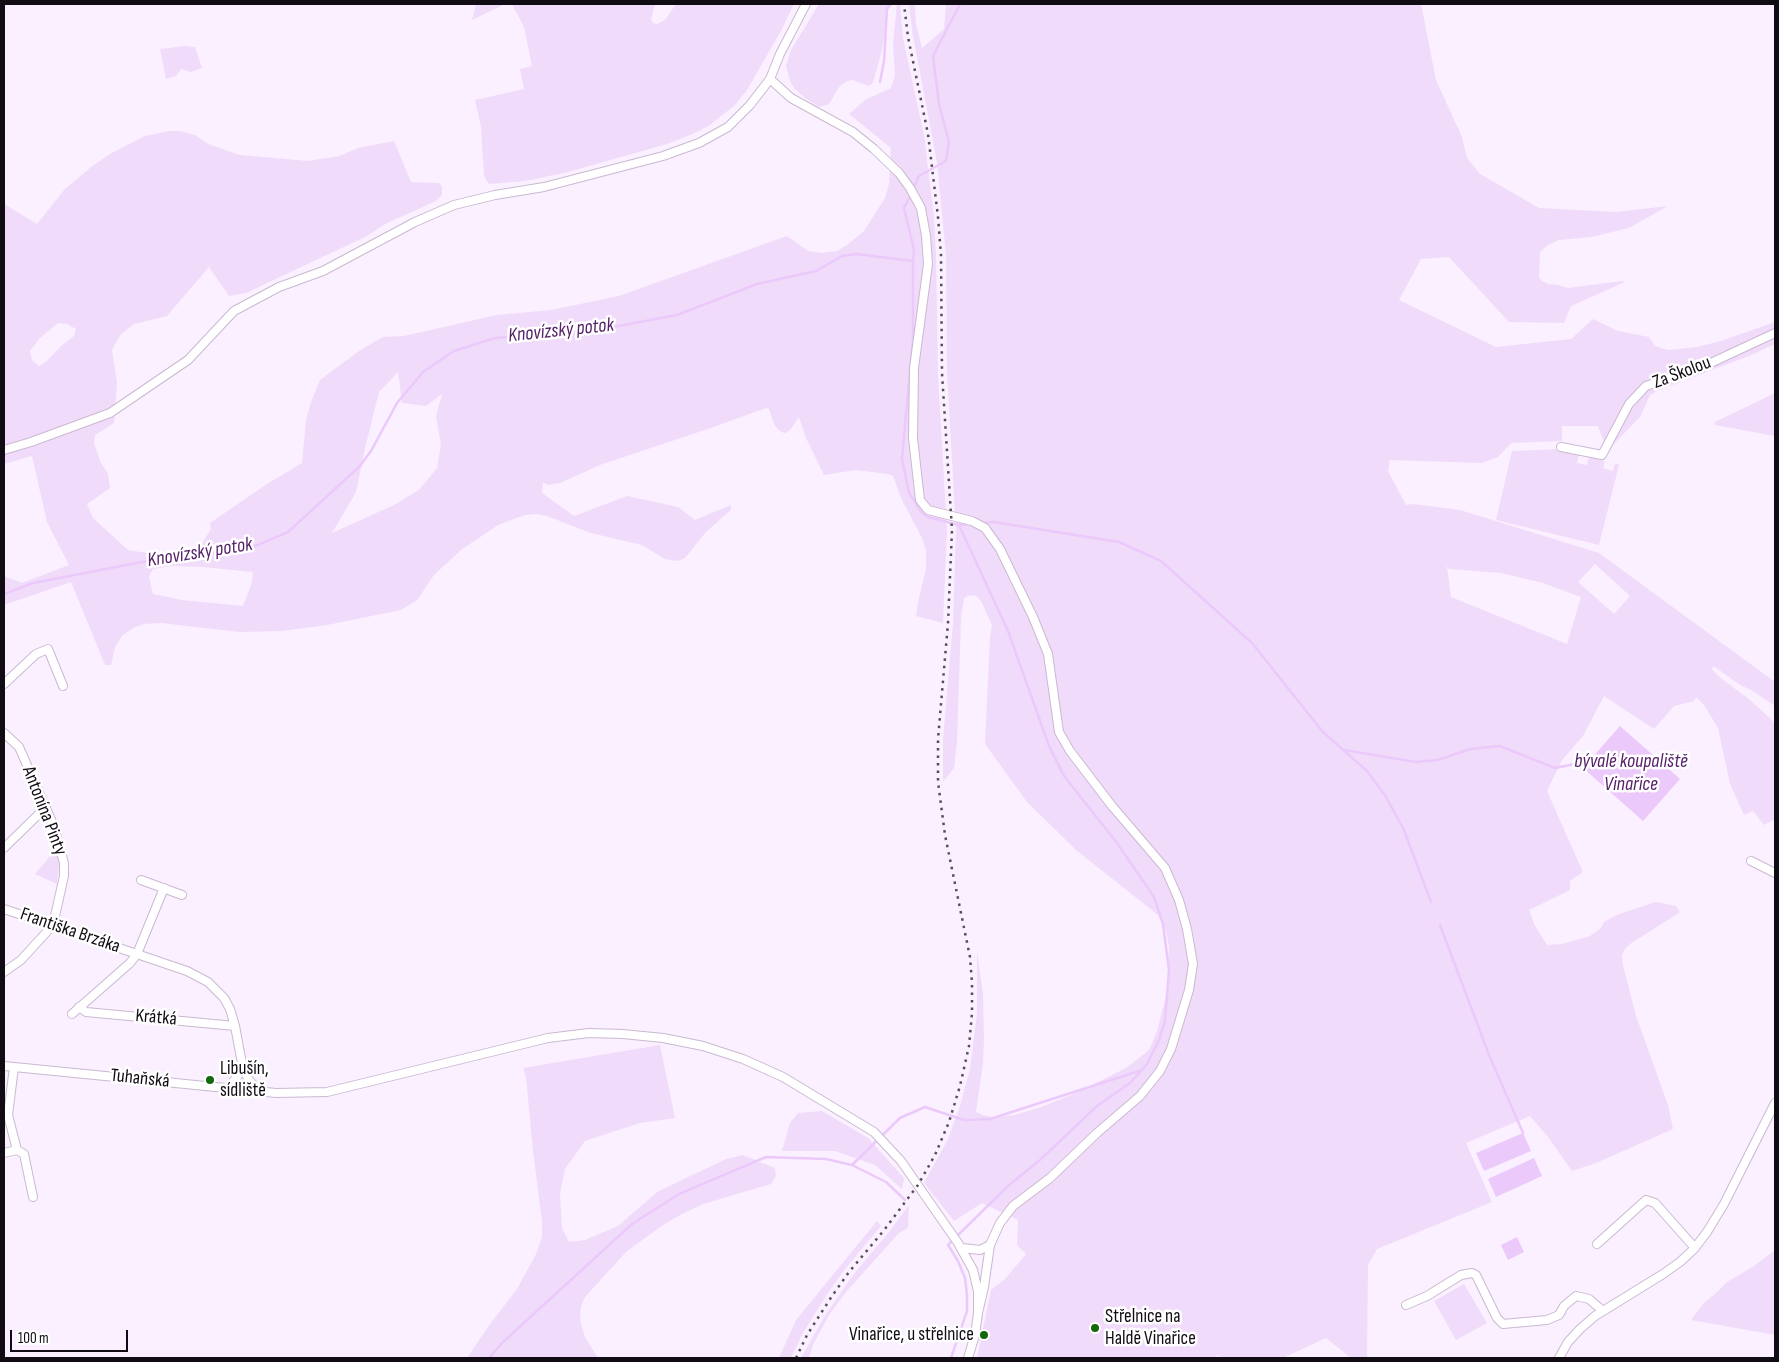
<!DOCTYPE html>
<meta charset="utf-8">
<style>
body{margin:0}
#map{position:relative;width:1779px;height:1362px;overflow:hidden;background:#faf0ff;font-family:"Sofia Sans Condensed",sans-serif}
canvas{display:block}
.frame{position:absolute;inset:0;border:5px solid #110b14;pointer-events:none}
.scale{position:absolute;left:10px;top:1330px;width:118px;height:22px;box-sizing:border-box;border:2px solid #110b14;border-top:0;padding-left:6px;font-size:15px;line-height:18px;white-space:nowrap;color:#110b14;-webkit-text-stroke:4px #fff;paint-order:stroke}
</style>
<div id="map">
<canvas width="1779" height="1362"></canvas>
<div class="frame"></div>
<div class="scale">100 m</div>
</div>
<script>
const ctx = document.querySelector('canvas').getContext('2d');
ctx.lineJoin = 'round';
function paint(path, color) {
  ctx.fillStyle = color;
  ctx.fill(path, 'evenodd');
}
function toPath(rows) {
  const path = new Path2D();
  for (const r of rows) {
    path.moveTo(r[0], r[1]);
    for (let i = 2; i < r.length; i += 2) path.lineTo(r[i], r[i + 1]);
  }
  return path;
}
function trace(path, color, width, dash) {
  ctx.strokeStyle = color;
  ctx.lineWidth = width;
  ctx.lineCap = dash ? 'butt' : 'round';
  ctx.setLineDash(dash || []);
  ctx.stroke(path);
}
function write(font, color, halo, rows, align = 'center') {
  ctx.font = font + ' "Sofia Sans Condensed",sans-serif';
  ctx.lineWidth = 5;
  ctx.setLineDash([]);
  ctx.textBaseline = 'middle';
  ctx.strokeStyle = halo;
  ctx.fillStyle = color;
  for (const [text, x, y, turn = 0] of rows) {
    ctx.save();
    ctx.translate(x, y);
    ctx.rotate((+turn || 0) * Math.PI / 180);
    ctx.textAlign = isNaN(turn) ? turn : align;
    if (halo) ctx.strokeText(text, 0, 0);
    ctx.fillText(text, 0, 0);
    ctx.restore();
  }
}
paint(toPath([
 [476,4,505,4,472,20],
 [512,4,655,4,651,19,653,23,657,24,665,20,676,4,794,4,781,31,747,90,735,105,710,125,693,134,667,144,568,172,525,181,489,184,486,180,484,175,481,127,475,100,524,89,520,69,532,66,524,27],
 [819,4,889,4,882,50,873,83,869,86,853,80,847,81,839,87,829,104,819,107,805,98,794,88,790,81,786,66,791,50],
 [897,4,900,4,903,38,924,135,934,217,936,255,938,374,947,531,943,623,916,616,918,602,926,569,926,551,922,538,902,500,893,476,888,474,856,470,824,475,806,438,799,417,790,430,785,433,781,432,775,426,769,409,766,408,708,429,600,465,560,483,548,485,543,482,542,493,574,516,627,496,678,507,695,520,731,505,731,510,706,532,685,558,678,561,665,559,642,545,591,533,547,516,537,514,525,515,498,525,461,550,434,575,417,600,401,610,327,625,282,631,240,632,161,623,144,624,133,628,122,636,115,647,111,665,105,665,71,582,4,605,4,576,22,583,69,565,47,522,32,456,4,464,4,204,37,224,64,190,91,167,110,154,145,136,169,131,180,131,195,135,208,144,240,155,308,161,340,156,358,148,394,141,411,182,439,183,442,186,442,195,436,201,385,224,367,236,246,293,229,296,209,267,167,316,134,324,121,334,112,350,117,383,114,423,95,435,94,443,100,461,108,474,110,488,87,504,93,518,128,550,153,554,162,552,184,553,194,551,201,545,211,529,210,523,267,484,302,463,306,420,311,402,320,380,359,351,383,337,404,336,497,315,551,310,619,296,787,236,808,251,822,253,837,251,847,245,864,231,885,198,889,184,891,148,849,114,865,100,891,88,895,75,893,44],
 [58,323,67,324,76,329,74,336,61,346,46,362,39,366,32,360,30,351,40,338],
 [398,372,402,403,426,406,442,394,436,416,441,445,437,468,419,490,394,505,332,533,356,492,365,448,379,392],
 [172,566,203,567,253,572,252,582,243,606,182,600,153,594,149,577,153,569],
 [909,4,915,4,916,24,922,48,944,29,946,4,1421,4,1436,80,1462,137,1467,158,1480,174,1539,208,1616,212,1668,206,1629,228,1591,237,1559,240,1548,245,1540,252,1539,277,1542,281,1548,284,1558,285,1568,288,1622,281,1625,282,1571,306,1564,323,1509,322,1449,257,1421,259,1399,300,1496,347,1571,339,1593,319,1618,331,1649,337,1655,346,1668,350,1697,347,1721,341,1775,322,1775,344,1749,356,1659,390,1650,395,1640,417,1607,451,1598,426,1562,426,1562,441,1511,443,1498,457,1482,463,1390,460,1388,471,1406,505,1413,504,1460,510,1599,553,1775,682,1775,706,1751,690,1740,685,1715,667,1711,668,1718,676,1750,700,1775,723,1775,819,1764,825,1753,811,1744,815,1730,784,1718,728,1704,705,1696,697,1694,701,1674,706,1654,729,1604,696,1583,736,1562,760,1547,791,1583,872,1570,881,1570,890,1529,910,1534,924,1547,945,1562,944,1590,936,1601,928,1604,922,1617,915,1652,903,1656,902,1676,906,1680,912,1630,944,1625,949,1622,955,1623,965,1636,1016,1668,1105,1673,1129,1596,1163,1572,1171,1548,1137,1530,1116,1466,1143,1492,1202,1377,1249,1368,1265,1367,1358,1351,1358,1326,1338,1283,1358,1221,1358,1218,1355,1214,1358,977,1358,991,1290,1004,1280,1026,1254,1017,1245,1018,1220,982,1203,954,1221,924,1183,948,1139,960,1106,970,1069,977,1014,977,952,983,993,984,1040,983,1063,976,1112,983,1115,993,1117,1015,1115,1041,1107,1076,1093,1126,1068,1149,1050,1156,1034,1167,993,1169,946,1166,931,1158,915,1076,850,1027,802,985,744,990,637,992,625,981,601,976,596,970,595,964,598,961,618,957,742,954,768,943,782,943,739,953,623,956,530,947,373,946,255,937,162,913,36],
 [1595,564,1630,596,1614,614,1578,582],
 [1447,566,1449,569,1501,573,1543,583,1581,597,1567,644,1451,597],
 [185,46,195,47,202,68,191,72,181,69,176,76,166,79,160,49],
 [1775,393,1775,436,1715,425,1715,422],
 [1562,449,1579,454,1577,463,1587,465,1589,457,1605,461,1603,468,1613,471,1615,463,1619,465,1599,545,1496,520,1512,451],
 [57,848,61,864,59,865,57,884,35,874],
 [660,1045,675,1118,640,1123,585,1141,565,1169,560,1193,562,1228,569,1242,585,1240,618,1226,657,1192,726,1159,743,1155,775,1168,776,1176,771,1184,703,1204,682,1214,663,1225,627,1251,585,1297,581,1307,580,1316,581,1324,585,1337,598,1358,467,1358,490,1324,517,1289,536,1254,542,1237,542,1222,533,1151,526,1077,523,1068],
 [822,1111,868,1138,904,1178,902,1189,875,1165,835,1151,782,1151,790,1123,798,1113],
 [909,1205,908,1228,899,1233,846,1292,829,1315,813,1345,809,1358,801,1358,824,1317,853,1275,889,1232],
 [877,1221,881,1226,845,1269,828,1293,803,1333,791,1358,779,1358,796,1320],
 [1775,1250,1775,1335,1691,1320,1704,1303,1716,1293,1727,1282,1754,1266],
 [1464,1284,1487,1323,1456,1340,1434,1301]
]), '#f1dbfa');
paint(toPath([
 [1620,726,1680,779,1643,821,1583,768],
 [1523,1133,1531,1151,1484,1171,1476,1153],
 [1534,1158,1542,1176,1496,1197,1488,1179],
 [1517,1237,1524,1252,1508,1260,1501,1245]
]), '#ecc9fb');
trace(toPath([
 [880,82,884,61,887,9,891,4],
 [913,189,919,176,946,161,949,142,939,104,933,56,960,4],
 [913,261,913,337,902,459,909,493,922,513,928,517,959,525,1008,631,1049,746,1064,776,1117,843,1154,897,1163,924,1169,970,1165,1021,1159,1040,1147,1064,1141,1071,1130,1083,1097,1106,1040,1160,1009,1185,948,1245,958,1261,965,1278,967,1295,967,1311,951,1358],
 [980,523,994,522,1119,542,1161,561,1252,643,1323,732,1367,771,1386,797,1404,830,1431,902],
 [959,525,970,524],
 [4,594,33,583,163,558,246,550,288,532,360,466,371,451,397,403,423,372,454,351,495,338,592,331,677,315,757,284,816,271,842,256,856,254,913,261,914,250,904,208,911,194],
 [1344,750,1416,762,1438,760,1470,749,1500,746,1555,768,1589,761],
 [1440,925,1489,1055,1523,1133],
 [852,1165,886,1182,905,1200],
 [489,1358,502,1343,632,1224,679,1194,766,1157,826,1159,852,1165,900,1118,925,1107,964,1120,990,1119,1139,1071]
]), '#ecc9fb', 2.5);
const minor = toPath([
 [770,79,791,98,853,132,874,149,899,173,910,188,921,208,926,236,928,264,914,368,913,438,920,500,928,510,972,521,985,528,1000,549,1033,617,1048,654,1059,732,1070,751,1112,806,1165,868,1179,900,1187,929,1193,964,1189,990,1171,1049,1160,1071,1140,1096,1097,1133,1050,1178,1013,1206,1000,1223,990,1245,984,1287,978,1313],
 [1561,447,1602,455,1629,404,1646,386,1700,368,1775,333],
 [4,450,31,442,110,413,188,360,234,311,279,287,323,271,415,222,454,205,495,195,544,187,663,156,699,143,728,127,750,105,770,79,780,54,806,4],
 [4,684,36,654,48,649,63,686],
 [4,733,19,747,53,824,64,863,64,876,53,925,21,960,4,972],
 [4,848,45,808],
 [1751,861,1775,873],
 [141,880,182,895],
 [4,909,187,971,208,982,224,998,230,1009,235,1026,243,1069,249,1080,259,1091],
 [79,1007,86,1012,235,1026],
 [72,1014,130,963,137,954,164,888],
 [4,1066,276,1093,327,1092,548,1038,589,1033,623,1034,663,1038,703,1046,743,1059,783,1077,874,1132,901,1161,958,1243,973,1270,978,1291,978,1313,975,1335,968,1358],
 [14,1067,8,1115,17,1150,24,1154,33,1197],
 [228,1088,243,1069],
 [4,1153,17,1150],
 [1597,1244,1646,1200,1655,1203,1695,1248],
 [962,1248,980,1250,990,1245],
 [1406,1305,1427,1296,1461,1275,1472,1273,1476,1275,1497,1318,1503,1324,1547,1320,1559,1315,1564,1306,1576,1296,1589,1299,1603,1311],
 [1559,1358,1568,1342,1580,1329,1595,1316,1663,1274,1680,1262,1694,1249,1707,1232,1724,1204,1775,1103]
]);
trace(minor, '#cab9d1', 10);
trace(minor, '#fff', 8);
trace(toPath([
 [796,1358,807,1335,832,1296,849,1272,885,1229,918,1185,935,1155,949,1122,960,1086,969,1046,972,1013,972,983,970,957,945,835,938,782,938,739,948,623,952,530,942,373,941,255,938,217,928,134,908,37,904,4]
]), '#554e59', 2.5, [2.5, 5]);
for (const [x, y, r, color] of [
 [210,1080,5,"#14680b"],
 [1095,1328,5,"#14680b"],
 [984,1335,5,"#14680b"]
]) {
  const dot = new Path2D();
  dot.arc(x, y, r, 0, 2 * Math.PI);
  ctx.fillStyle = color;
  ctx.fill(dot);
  trace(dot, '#fff', 2);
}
write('19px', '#110b14', '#fff', [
 ["Za Školou",1682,373,-21],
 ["Antonína Pinty",44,811,69],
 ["Františka Brzáka",70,931,19],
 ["Krátká",156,1018,5],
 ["Tuhaňská",140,1079,6]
]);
write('19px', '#110b14', '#fff', [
 ["Libušín,",220,1069],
 ["sídliště",220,1091],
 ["Střelnice na",1105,1317],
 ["Haldě Vinařice",1105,1339],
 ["Vinařice, u střelnice",974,1335,"right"]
], 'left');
write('italic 20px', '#562169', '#fff', [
 ["Knovízský potok",561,331,-6],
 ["Knovízský potok",200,553,-9],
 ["bývalé koupaliště",1631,762],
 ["Vinařice",1631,785]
]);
</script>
